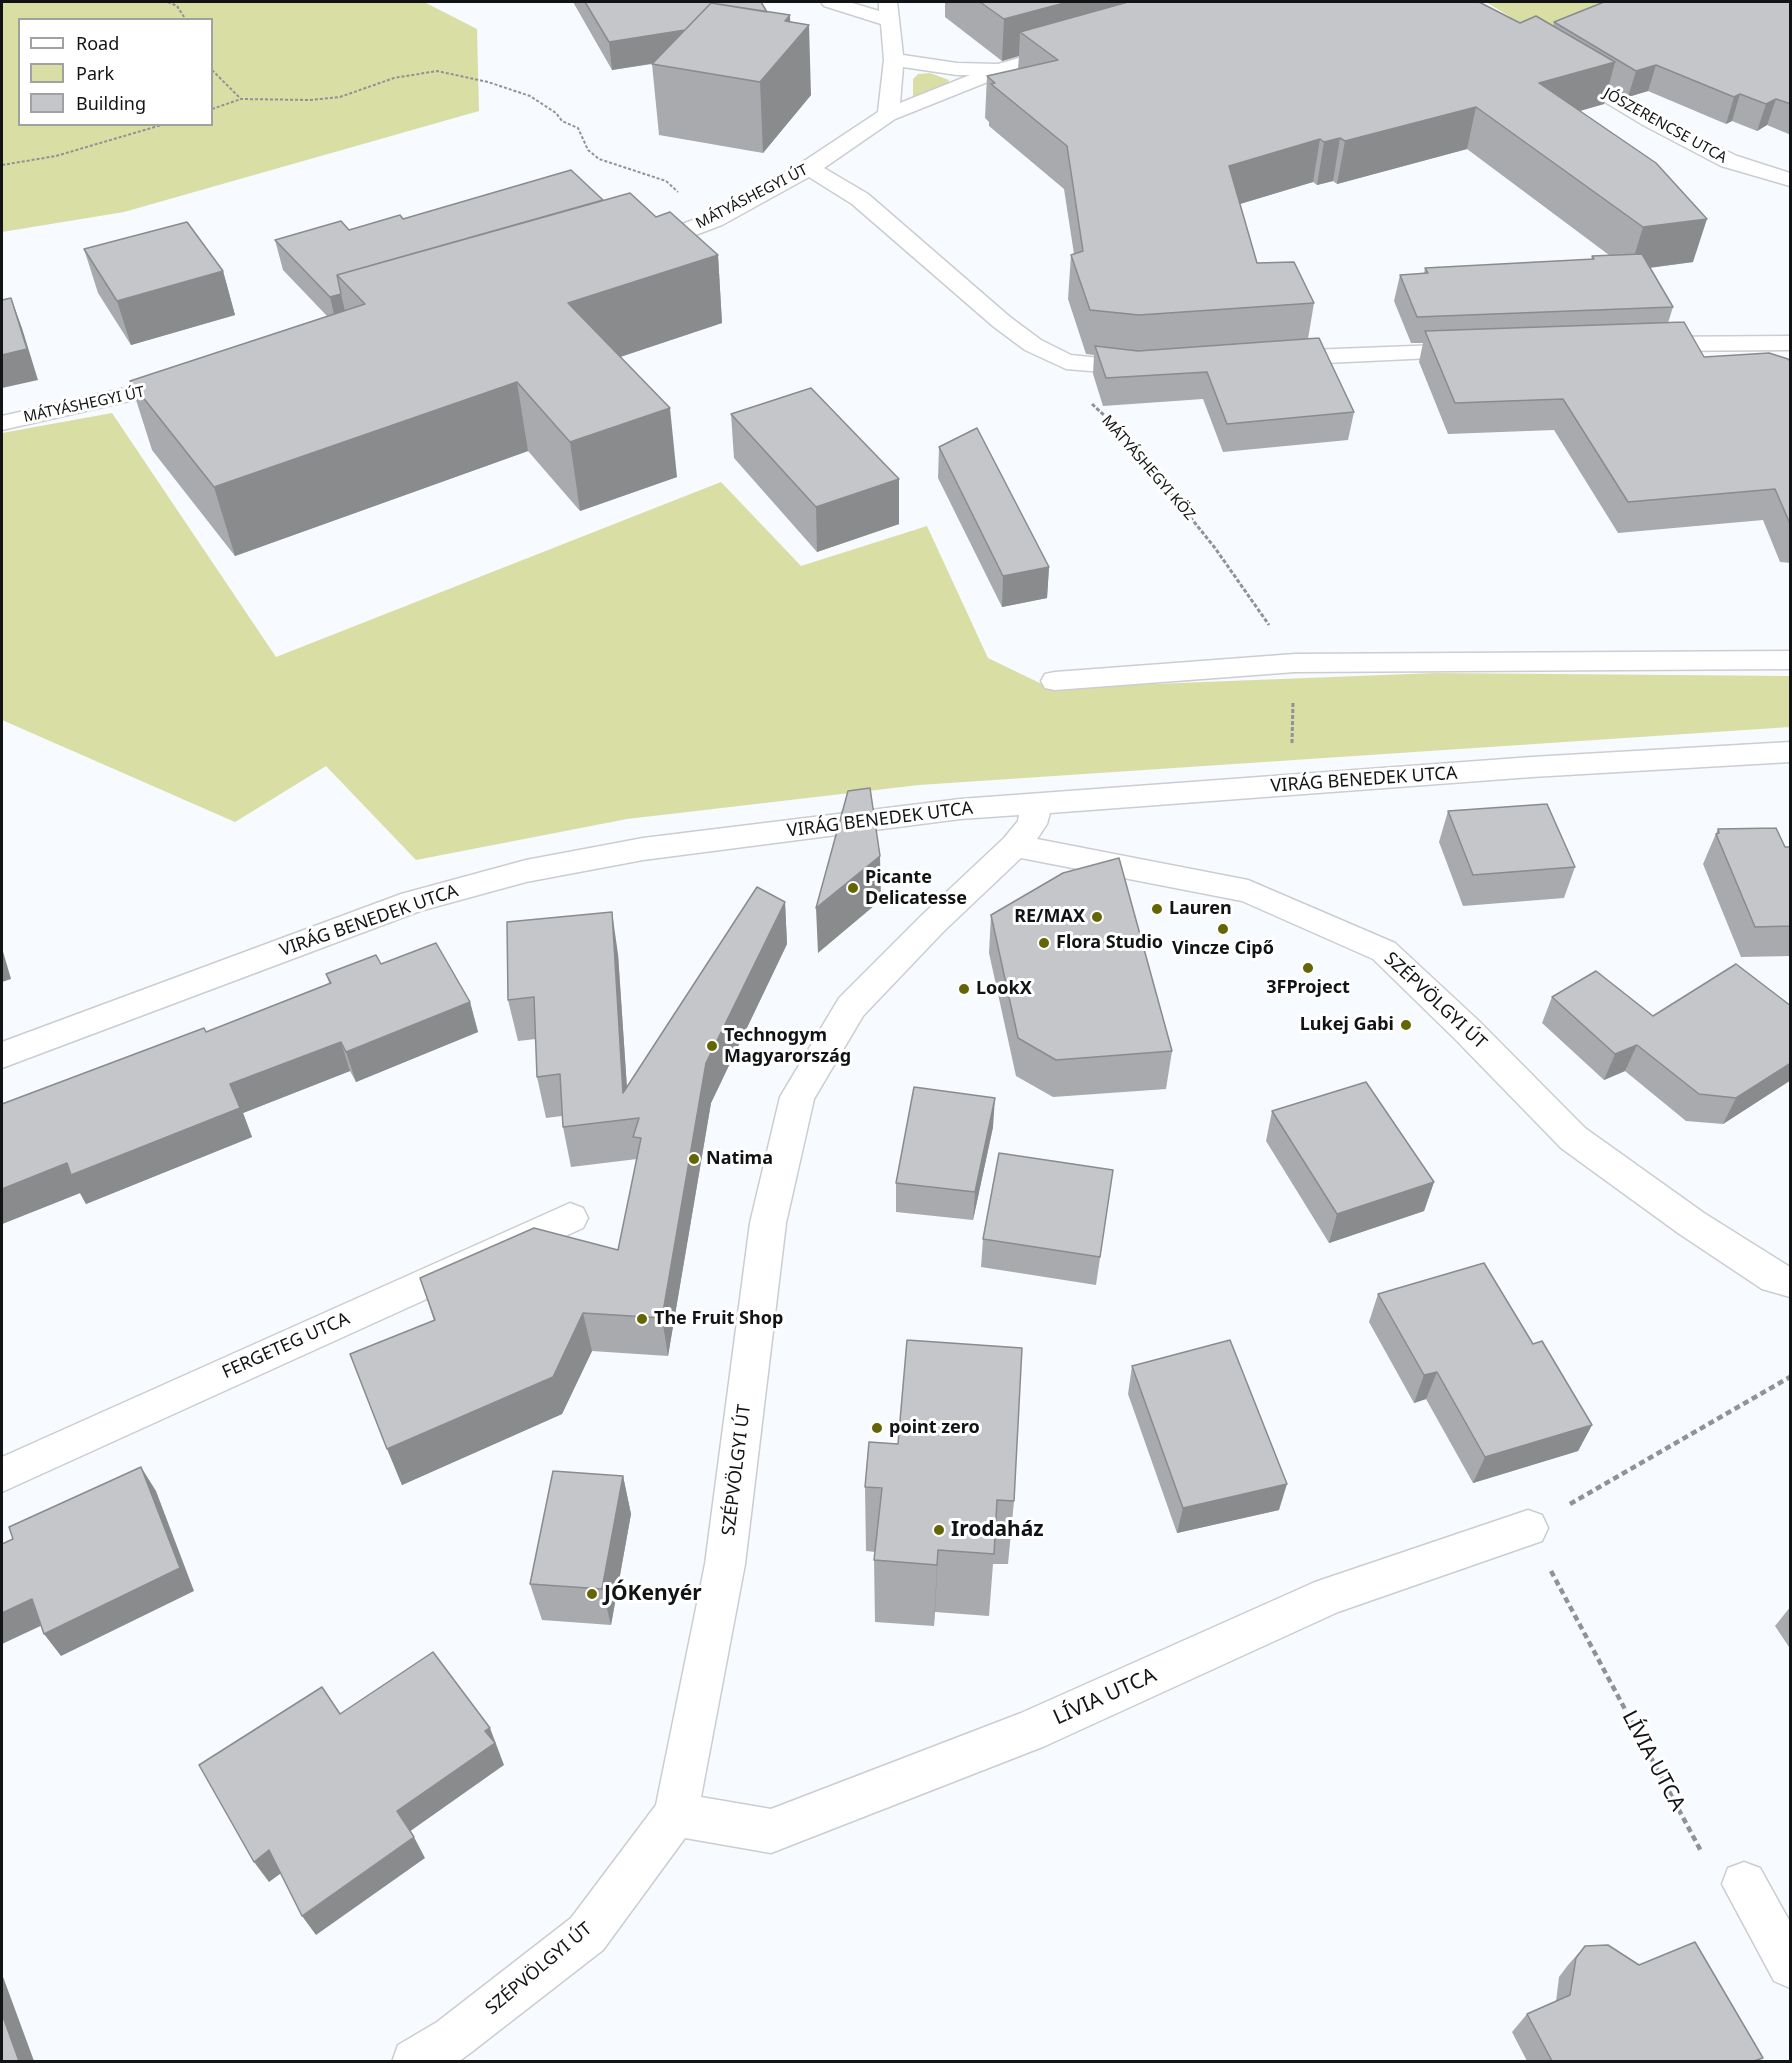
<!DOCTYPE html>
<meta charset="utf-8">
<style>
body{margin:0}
#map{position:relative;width:1792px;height:2063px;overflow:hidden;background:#f7fafe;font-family:"Noto Sans",sans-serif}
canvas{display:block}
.frame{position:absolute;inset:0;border:3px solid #121314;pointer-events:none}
.legend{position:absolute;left:18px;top:18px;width:195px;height:108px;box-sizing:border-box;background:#fff;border:2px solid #a0a1a1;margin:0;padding:8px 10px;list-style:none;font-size:18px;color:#121314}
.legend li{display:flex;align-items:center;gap:12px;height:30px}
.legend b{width:30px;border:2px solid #a0a1a1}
</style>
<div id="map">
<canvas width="1792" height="2063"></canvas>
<div class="frame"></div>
<ul class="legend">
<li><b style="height:8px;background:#fff"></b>Road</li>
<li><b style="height:16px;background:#d9dea5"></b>Park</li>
<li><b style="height:16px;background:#c4c6ca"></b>Building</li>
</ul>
</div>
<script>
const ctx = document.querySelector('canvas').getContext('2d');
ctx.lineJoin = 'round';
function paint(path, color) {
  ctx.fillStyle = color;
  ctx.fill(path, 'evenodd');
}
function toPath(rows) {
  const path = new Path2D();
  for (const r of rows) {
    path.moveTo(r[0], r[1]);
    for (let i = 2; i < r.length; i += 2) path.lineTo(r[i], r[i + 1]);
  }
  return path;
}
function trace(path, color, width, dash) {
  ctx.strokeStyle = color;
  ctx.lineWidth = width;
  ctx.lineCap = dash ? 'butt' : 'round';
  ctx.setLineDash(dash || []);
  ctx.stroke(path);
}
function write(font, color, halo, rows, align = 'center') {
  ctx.font = font + ' "Noto Sans",sans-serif';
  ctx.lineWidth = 6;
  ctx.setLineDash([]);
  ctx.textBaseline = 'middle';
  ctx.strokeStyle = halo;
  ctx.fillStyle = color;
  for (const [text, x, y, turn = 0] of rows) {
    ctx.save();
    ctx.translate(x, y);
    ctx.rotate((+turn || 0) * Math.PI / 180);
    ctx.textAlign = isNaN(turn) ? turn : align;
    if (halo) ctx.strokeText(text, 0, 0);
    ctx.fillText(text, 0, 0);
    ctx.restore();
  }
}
paint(toPath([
 [2,2,424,2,477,29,479,111,124,212,2,232],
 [20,20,212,20,212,124,20,124],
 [1486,2,1609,2,1535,32],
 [930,73,949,80,947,86,918,98,913,97,913,79,918,74],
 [112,413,276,657,721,482,801,566,927,526,988,658,1050,688,1435,673,1790,676,1790,727,919,785,627,819,416,860,326,766,235,822,2,720,2,433]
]), '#d9dea5');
const minor = toPath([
 [821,2,849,2,879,11,879,2,897,2,903,55,957,63,998,64,1061,46,1068,48,1071,52,1068,56,1010,73,895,119,824,168,868,194,1010,317,1041,340,1071,355,1147,363,1151,368,1147,373,1139,375,1066,369,1025,350,994,327,852,204,809,177,722,225,656,250,648,252,640,250,637,245,640,240,706,215,801,163,878,112,884,60,881,24,824,6,821,2],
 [903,67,957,75,970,75,900,103,903,67],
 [1567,65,1574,67,1657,117,1737,156,1790,173,1790,186,1721,166,1643,125,1560,75,1557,71,1560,67,1567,65],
 [1790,336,1790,350,1652,351,1644,349,1640,344,1644,339,1652,337,1790,336],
 [1466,344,1474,346,1478,351,1474,356,1283,365,1275,363,1271,358,1275,353,1283,351,1466,344],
 [178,376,187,378,190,383,187,388,2,430,2,416,178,376],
 [1790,651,1790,669,1295,672,1055,690,1045,688,1041,681,1045,674,1055,672,1295,654,1790,651],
 [1790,742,1790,762,1532,777,1050,813,1047,824,1037,839,1248,880,1395,943,1480,1022,1585,1128,1704,1213,1790,1267,1790,1297,1762,1289,1678,1233,1561,1148,1456,1040,1373,959,1242,901,1021,858,944,931,863,1016,814,1099,786,1223,745,1564,701,1797,771,1809,1021,1713,1315,1582,1528,1510,1542,1515,1548,1528,1542,1541,1338,1612,1045,1746,771,1853,685,1838,603,1950,469,2054,458,2062,392,2062,398,2045,437,2022,571,1918,656,1805,705,1564,750,1223,780,1097,839,998,922,915,1004,838,1018,821,1019,815,960,819,643,860,526,882,420,911,2,1068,2,1042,401,894,526,860,643,838,960,799,1532,757,1790,742],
 [570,1203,583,1208,588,1218,583,1228,2,1492,2,1457,570,1203],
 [1744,1862,1760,1868,1790,1922,1790,1988,1774,1981,1722,1884,1728,1868,1744,1862]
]);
trace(minor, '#cbcdd1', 3);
trace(toPath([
 [168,2,177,6,186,20],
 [212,70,241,99,310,100,340,97,394,78,437,71,488,82,530,96,556,113,562,121,578,128,588,150,599,159,666,181,678,192],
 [212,109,241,99],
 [2,165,56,156,165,124]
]), '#909295', 2, [3, 2]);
trace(toPath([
 [1092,404,1122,432,1215,548,1269,625],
 [1292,743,1293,702]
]), '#909295', 3, [4, 2]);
trace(toPath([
 [1570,1504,1790,1377],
 [1551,1571,1702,1853]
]), '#909295', 4.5, [6, 4]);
paint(minor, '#fff');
paint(toPath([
 [573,2,761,2,767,12,790,22,811,95,763,153,659,135,652,64,612,70],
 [945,2,1479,2,1520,23,1553,26,1554,22,1791,2,1791,135,1767,125,1757,131,1732,121,1726,124,1648,91,1628,97,1609,85,1604,104,1580,111,1693,262,1650,268,1673,307,1668,323,1704,357,1791,362,1791,563,1780,562,1763,520,1618,533,1554,430,1448,434,1419,362,1423,343,1411,343,1394,301,1400,275,1424,274,1425,268,1591,260,1592,256,1609,255,1467,149,1337,184,1333,181,1317,185,1313,182,1240,204,1257,263,1314,303,1308,339,1354,412,1348,440,1223,452,1203,399,1103,406,1093,374,1094,355,1086,354,1068,299,1071,255,1074,254,1064,189,989,126,989,122,985,118,987,76,1018,69,1019,56,1002,61,945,17],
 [603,200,656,217,718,255,722,323,620,357,677,477,580,511,528,451,235,556,152,450,130,381,327,316,283,270,275,240,349,230,403,219],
 [84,249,223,271,235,315,131,345,98,293],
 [731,414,899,479,899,524,817,552,734,458],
 [939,447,1049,567,1047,598,1002,607,938,478],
 [1448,811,1575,867,1564,898,1463,906,1439,842],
 [1718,829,1785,847,1791,847,1791,956,1741,957,1703,864],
 [785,902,787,944,711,1103,668,1356,592,1351,562,1414,402,1485,350,1354,434,1321,420,1278,618,1250,637,1159,571,1167,563,1127,562,1116,546,1118,537,1077,536,1039,518,1041,508,1000,618,954,627,1088],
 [991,915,1172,1051,1166,1089,1053,1097,1016,1076,989,953],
 [381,964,470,1002,478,1032,356,1082,350,1071,243,1113,252,1137,86,1204,80,1193,2,1224,2,1104,206,1032,329,983,326,974],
 [1552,997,1653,1016,1791,1006,1791,1080,1723,1124,1686,1121,1625,1071,1604,1080,1542,1023],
 [1272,1111,1434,1182,1424,1211,1329,1243,1266,1141],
 [993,1127,973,1220,896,1212,896,1183],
 [1113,1170,1096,1285,981,1267,983,1239],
 [1378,1294,1533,1344,1592,1425,1578,1451,1473,1483,1426,1399,1414,1403,1369,1322],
 [1132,1366,1279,1510,1177,1533,1128,1394],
 [623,1476,631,1514,611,1625,542,1620,530,1584],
 [865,1487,1014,1501,1008,1564,993,1564,989,1616,935,1612,934,1626,875,1622,874,1560,875,1552,866,1551],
 [1791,1606,1791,1650,1775,1626],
 [1585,1946,1758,2061,1527,2061,1512,2032,1527,2014,1556,2002,1559,1977,1568,1965]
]), '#a9aaae');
paint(toPath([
 [1068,2,1210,2,1020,32,1019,56,1002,61,1004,19],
 [790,15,791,46,809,25,811,95,763,153,760,82,785,21],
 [770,16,772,44,612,70,609,42],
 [1615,62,1604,104,1529,125,1539,83],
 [1656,65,1648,91,1628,97,1636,71],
 [1740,94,1732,121,1726,124,1734,97],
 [1776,99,1767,125,1757,131,1766,104],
 [1476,107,1467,149,1337,184,1345,141],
 [1340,138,1333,181,1317,185,1324,142],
 [1320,139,1313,182,1223,209,1229,166],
 [1707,219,1693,262,1630,270,1643,227],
 [718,255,722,323,578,371,568,303],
 [223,271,235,315,131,345,117,301],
 [341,294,348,324,337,327,330,297],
 [11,298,22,328,38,380,2,388,2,355],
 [517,382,528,451,235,556,214,487],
 [670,408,677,477,580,511,570,442],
 [899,479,899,524,817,552,816,507],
 [1049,567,1047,598,1002,607,1003,576],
 [880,856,881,900,818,953,816,908],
 [785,902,787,944,711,1103,668,1356,662,1318,706,1063],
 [612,912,618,954,629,1119,623,1093],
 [2,948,11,979,2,982],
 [470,1002,478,1032,356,1082,346,1052],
 [341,1042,350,1071,243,1113,252,1137,86,1204,80,1193,2,1224,2,1189,230,1084],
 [1637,1045,1625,1071,1604,1080,1615,1054],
 [1791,1063,1791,1080,1723,1124,1736,1098],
 [995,1098,993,1127,973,1220,975,1192],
 [1434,1182,1424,1211,1329,1243,1337,1214],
 [583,1313,592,1351,562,1414,402,1485,387,1449],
 [1437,1372,1426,1399,1414,1403,1424,1375],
 [1592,1425,1578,1451,1473,1483,1485,1457],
 [141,1467,156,1491,194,1591,61,1656,44,1634],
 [623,1476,631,1514,611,1625,602,1589],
 [1287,1484,1279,1510,1177,1533,1183,1508],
 [938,1550,935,1612,934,1626,937,1565],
 [32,1599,49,1622,2,1644,2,1613],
 [490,1728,504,1765,409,1832,397,1811,485,1731],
 [414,1837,425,1858,316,1935,302,1916],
 [269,1850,284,1871,269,1882,254,1862],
 [2,1974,34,2061,19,2061,2,2014]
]), '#898b8d');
const building = toPath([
 [585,2,761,2,767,12,711,3,685,30,609,42,585,2],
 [980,2,1068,2,1004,19,980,2],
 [1128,2,1479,2,1520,23,1536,16,1615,62,1539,83,1656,163,1707,219,1643,227,1476,107,1345,141,1340,138,1324,142,1320,139,1229,166,1257,263,1294,262,1314,303,1139,315,1090,310,1071,255,1083,251,1067,146,991,84,995,83,987,76,1058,60,1020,32,1128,2],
 [1604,2,1791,2,1791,104,1776,99,1766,104,1740,94,1734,97,1656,65,1636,71,1554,22,1604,2],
 [711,3,790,15,785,21,809,25,760,82,652,64,711,3],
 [571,170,603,200,337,275,341,294,330,297,275,240,341,221,349,230,400,215,403,219,571,170],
 [630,193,656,217,670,212,718,255,568,303,670,408,570,442,517,382,214,487,130,381,365,304,337,275,630,193],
 [187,222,223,271,117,301,84,249,187,222],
 [1642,254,1673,307,1417,317,1400,275,1428,273,1425,268,1594,259,1592,256,1642,254],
 [11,298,27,349,2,355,2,300,11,298],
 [1684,322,1704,357,1769,353,1788,359,1791,362,1791,526,1775,489,1628,502,1563,399,1455,403,1425,331,1684,322],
 [1319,338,1354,412,1227,424,1207,372,1106,378,1095,346,1138,351,1319,338],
 [811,388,899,479,816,507,731,414,811,388],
 [977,428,1049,567,1003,576,939,447,977,428],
 [870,788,880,856,816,908,848,791,870,788],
 [1547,804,1575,867,1473,875,1448,811,1547,804],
 [1776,828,1785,847,1791,847,1791,926,1755,927,1716,834,1719,833,1718,829,1776,828],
 [1119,858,1172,1051,1056,1060,1018,1038,991,915,1063,873,1119,858],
 [757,887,785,902,706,1063,662,1318,583,1313,553,1377,387,1449,350,1354,435,1320,420,1278,534,1228,618,1250,641,1138,633,1137,639,1118,563,1127,560,1074,537,1077,534,997,508,1000,507,922,612,912,623,1093,757,887],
 [436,943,470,1002,346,1052,341,1042,230,1084,240,1108,71,1175,67,1163,2,1189,2,1104,204,1028,206,1032,331,983,326,974,376,955,381,964,436,943],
 [1736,964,1791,1006,1791,1063,1736,1098,1699,1094,1637,1045,1615,1054,1552,997,1596,971,1653,1016,1736,964],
 [1366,1082,1434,1182,1337,1214,1272,1111,1366,1082],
 [914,1087,995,1098,975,1192,896,1183,914,1087],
 [999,1153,1113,1170,1100,1257,983,1239,999,1153],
 [1484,1263,1533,1344,1542,1341,1592,1425,1485,1457,1437,1372,1424,1375,1378,1294,1484,1263],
 [907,1340,1022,1348,1014,1501,997,1500,994,1554,938,1550,937,1565,874,1560,882,1488,865,1487,869,1442,898,1444,907,1340],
 [1230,1340,1287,1484,1183,1508,1132,1366,1230,1340],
 [141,1467,180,1568,44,1634,32,1599,2,1613,2,1544,13,1539,9,1527,141,1467],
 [553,1471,623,1476,602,1589,530,1584,553,1471],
 [433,1652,490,1728,485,1731,495,1743,397,1811,414,1837,302,1916,269,1850,254,1862,199,1765,322,1687,340,1714,433,1652],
 [1695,1942,1763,2058,1754,2061,1552,2061,1527,2014,1570,1995,1576,1958,1585,1946,1608,1945,1639,1965,1695,1942],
 [2,2014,19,2061,2,2061,2,2014]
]);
paint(building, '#c4c6ca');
trace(building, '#898b8d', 1.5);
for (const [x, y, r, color] of [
 [853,888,6,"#636602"],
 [1157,909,6,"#636602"],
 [1097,917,6,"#636602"],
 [1223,929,6,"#636602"],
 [1044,943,6,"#636602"],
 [1308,968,6,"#636602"],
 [964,989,6,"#636602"],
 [1406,1025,6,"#636602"],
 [712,1046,6,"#636602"],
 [694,1159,6,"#636602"],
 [642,1319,6,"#636602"],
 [877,1428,6,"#636602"],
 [939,1530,6,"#636602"],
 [592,1594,6,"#636602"]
]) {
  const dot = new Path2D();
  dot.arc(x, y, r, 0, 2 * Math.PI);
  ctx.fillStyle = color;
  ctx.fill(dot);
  trace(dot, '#fff', 2);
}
write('15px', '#121314', '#fff', [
 ["JÓSZERENCSE UTCA",1665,126,29],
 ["MÁTYÁSHEGYI ÚT",752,197,-27],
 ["MÁTYÁSHEGYI ÚT",84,405,-12],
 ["MÁTYÁSHEGYI KÖZ",1148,468,49]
]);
write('18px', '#121314', '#fff', [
 ["VIRÁG BENEDEK UTCA",1364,780,-4],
 ["VIRÁG BENEDEK UTCA",880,820,-7],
 ["VIRÁG BENEDEK UTCA",369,921,-19],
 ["SZÉPVÖLGYI ÚT",1435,1001,43],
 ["FERGETEG UTCA",286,1346,-24],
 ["SZÉPVÖLGYI ÚT",737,1470,-83],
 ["SZÉPVÖLGYI ÚT",539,1969,-40]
]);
write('bold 18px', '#121314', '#fff', [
 ["Picante",865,878],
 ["Delicatesse",865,899],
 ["Lauren",1169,909],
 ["RE/MAX",1085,917,"right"],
 ["Flora Studio",1056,943],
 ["Vincze Cipő",1223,949,"center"],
 ["3FProject",1308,988,"center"],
 ["LookX",976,989],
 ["Lukej Gabi",1394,1025,"right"],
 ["Technogym",724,1036],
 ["Magyarország",724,1057],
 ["Natima",706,1159],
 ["The Fruit Shop",654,1319],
 ["point zero",889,1428]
], 'left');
write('bold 21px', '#121314', '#fff', [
 ["Irodaház",951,1530],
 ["JÓKenyér",604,1594]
], 'left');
write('21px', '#121314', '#fff', [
 ["LÍVIA UTCA",1105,1697,-24],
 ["LÍVIA UTCA",1653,1761,62]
]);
</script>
